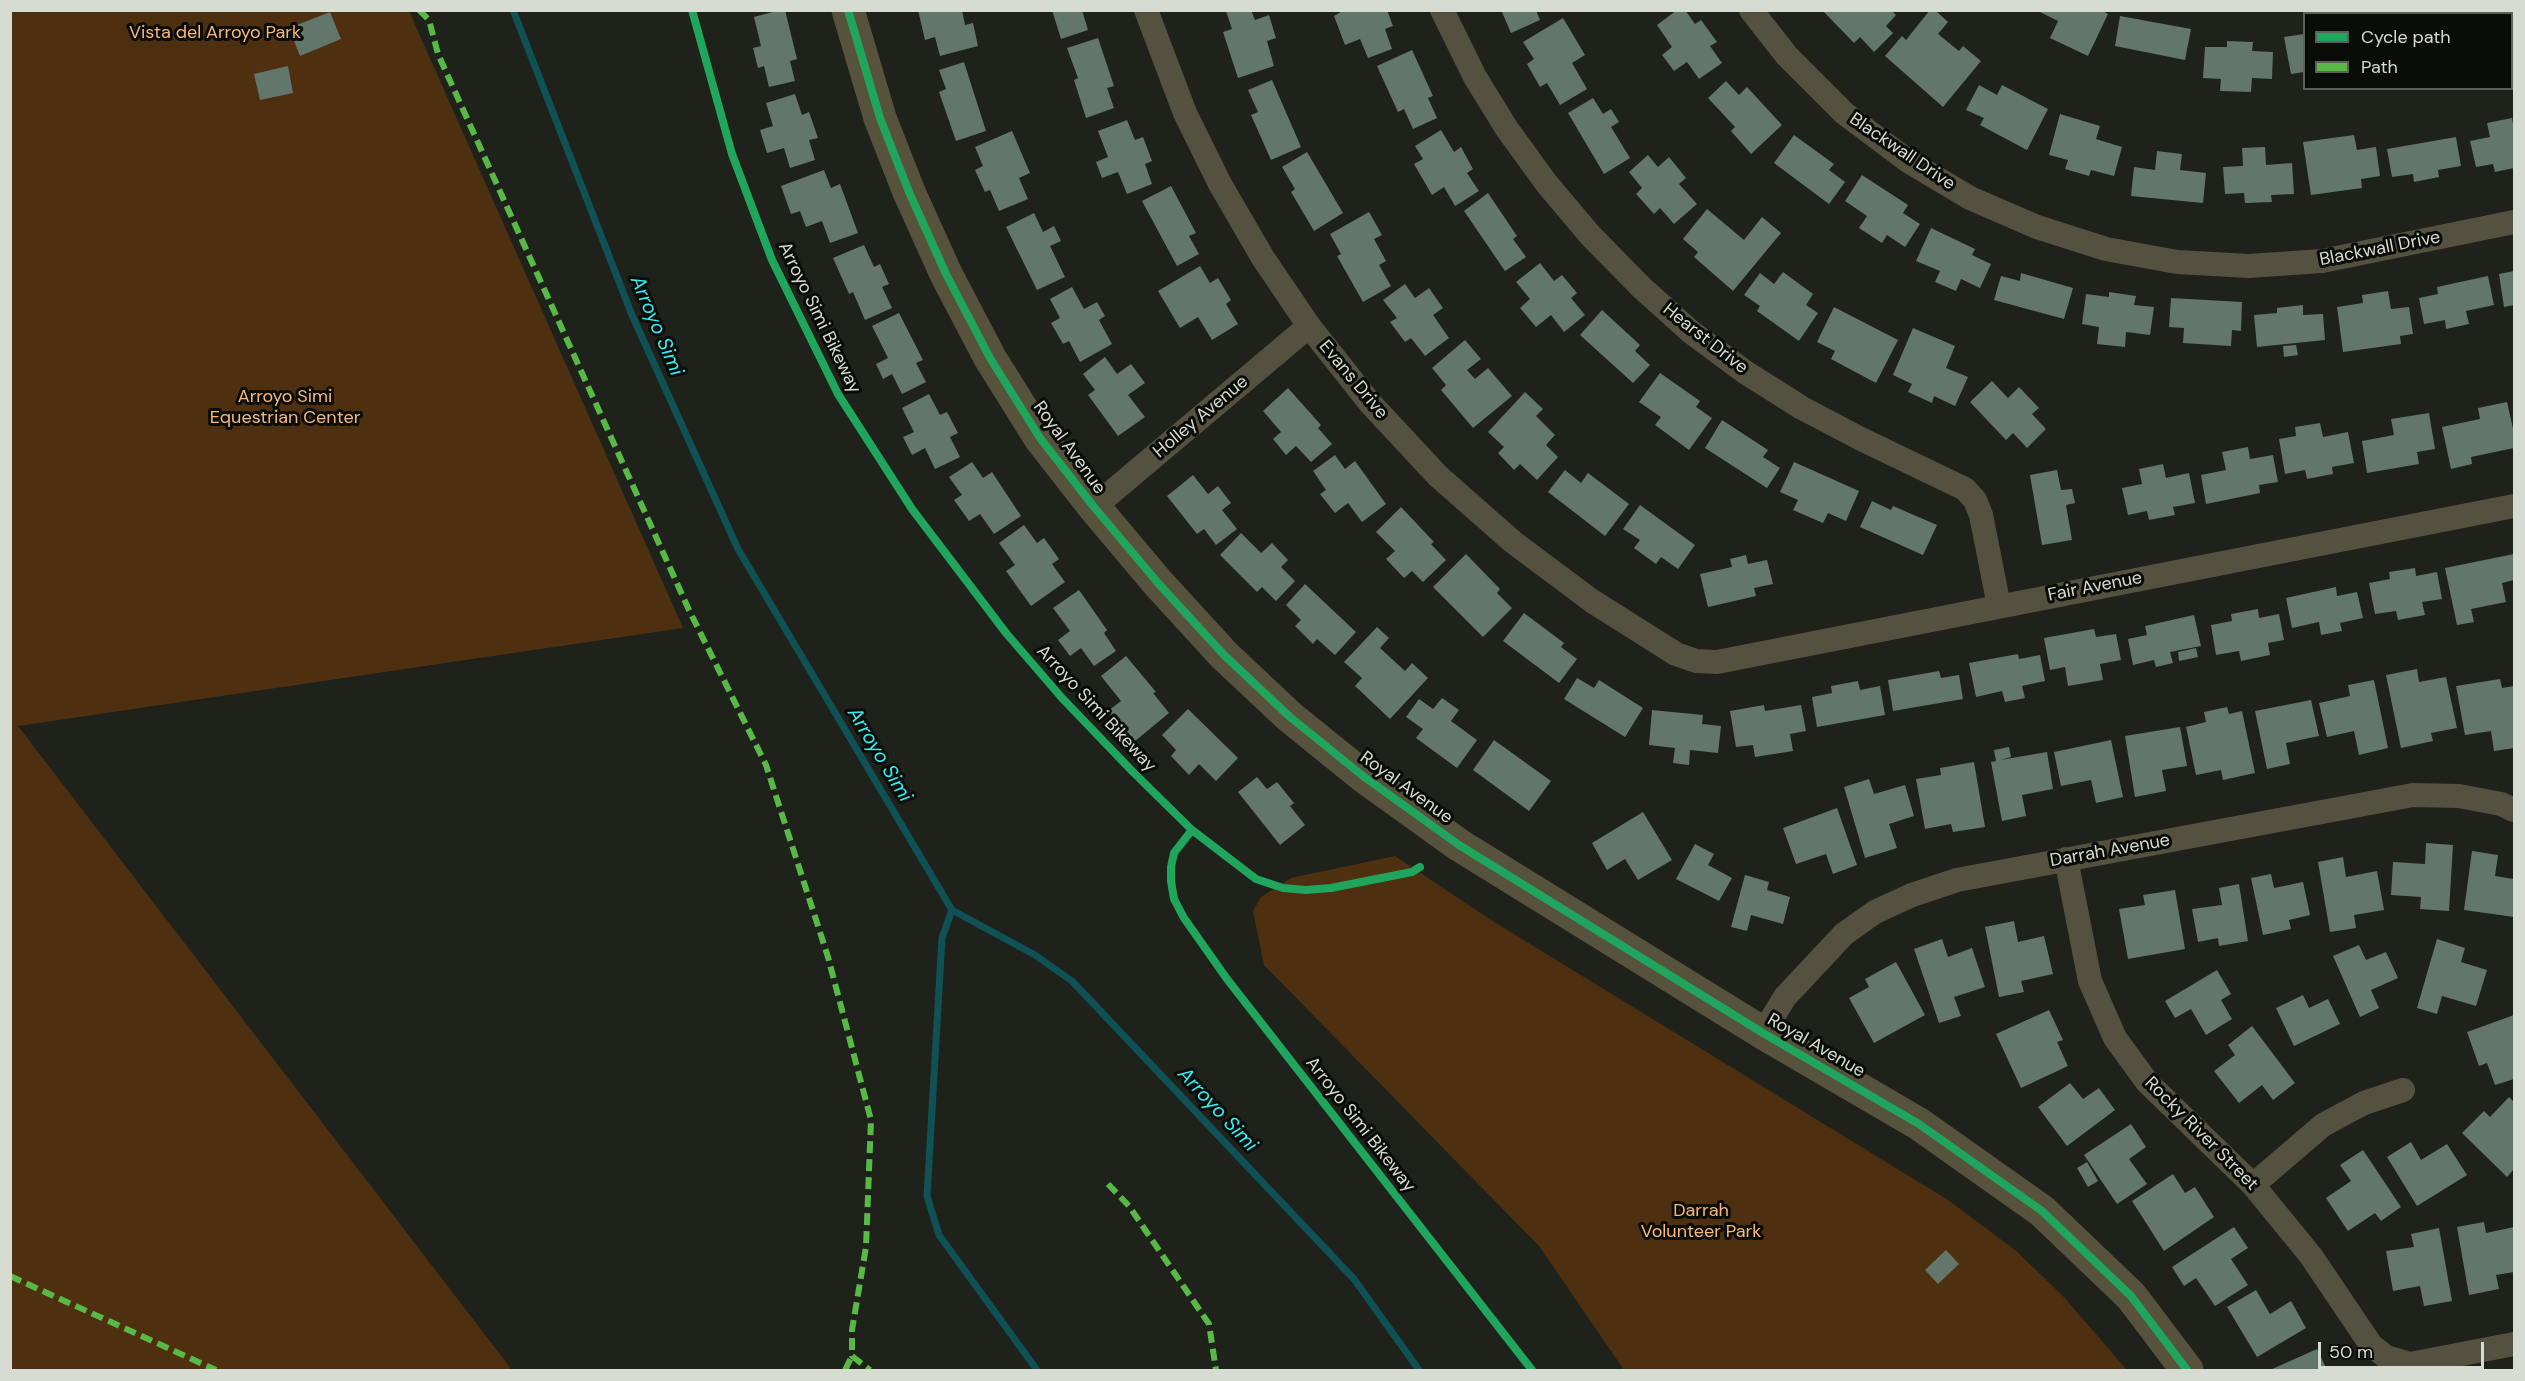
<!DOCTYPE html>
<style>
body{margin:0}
#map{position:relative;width:2525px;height:1381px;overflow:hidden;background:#1e221b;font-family:"DM Sans",sans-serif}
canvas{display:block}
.frame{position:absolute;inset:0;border:12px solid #d7dcd3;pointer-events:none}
.legend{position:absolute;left:2303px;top:12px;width:210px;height:78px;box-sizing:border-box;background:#0a0d07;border:2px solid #5c6059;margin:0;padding:8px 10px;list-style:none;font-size:18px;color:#d7dcd3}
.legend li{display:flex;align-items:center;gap:12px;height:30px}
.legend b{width:30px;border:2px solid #5c6059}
.scale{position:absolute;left:2318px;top:1342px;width:166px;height:27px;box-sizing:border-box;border:3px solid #d7dcd3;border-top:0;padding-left:8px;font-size:18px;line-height:21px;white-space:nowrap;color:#d7dcd3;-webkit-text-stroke:4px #0a0d07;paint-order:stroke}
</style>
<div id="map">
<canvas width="2525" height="1381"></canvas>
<div class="frame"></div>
<ul class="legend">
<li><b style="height:8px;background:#20a55d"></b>Cycle path</li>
<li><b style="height:8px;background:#58b947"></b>Path</li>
</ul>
<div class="scale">50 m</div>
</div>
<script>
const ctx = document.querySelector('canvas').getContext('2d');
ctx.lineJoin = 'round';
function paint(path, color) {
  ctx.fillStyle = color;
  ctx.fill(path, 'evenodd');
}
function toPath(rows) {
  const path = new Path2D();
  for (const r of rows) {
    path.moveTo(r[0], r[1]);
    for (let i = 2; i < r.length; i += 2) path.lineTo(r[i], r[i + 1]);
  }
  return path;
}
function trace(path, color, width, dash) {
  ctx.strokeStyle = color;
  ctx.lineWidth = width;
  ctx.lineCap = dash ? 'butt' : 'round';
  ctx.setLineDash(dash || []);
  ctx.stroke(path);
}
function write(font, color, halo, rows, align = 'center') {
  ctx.font = font + ' "DM Sans",sans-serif';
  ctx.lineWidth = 6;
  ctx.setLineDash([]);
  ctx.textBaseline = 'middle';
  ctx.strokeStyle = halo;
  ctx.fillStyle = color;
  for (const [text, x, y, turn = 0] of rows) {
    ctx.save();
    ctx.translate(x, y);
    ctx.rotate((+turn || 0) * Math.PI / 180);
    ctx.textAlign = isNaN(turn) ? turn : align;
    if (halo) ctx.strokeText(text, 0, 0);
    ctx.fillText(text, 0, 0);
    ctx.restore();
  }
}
paint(toPath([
 [10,11,409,11,683,628,18,726,512,1370,11,1370],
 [1395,856,1491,920,1948,1200,2015,1250,2062,1295,2127,1370,1624,1370,1539,1246,1264,965,1253,911,1261,897,1291,878]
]), '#4e3011');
trace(toPath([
 [513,10,632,315,738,549,952,910,1035,955,1072,981,1354,1279,1419,1370],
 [952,910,942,938,927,1196,939,1235,1037,1370]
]), '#0f5154', 7);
paint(toPath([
 [780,10,785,10,797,59,790,61,795,81,769,87,764,66,758,68,753,48,761,46,754,17],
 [918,10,962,10,965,25,973,23,978,46,940,56,935,37,925,40],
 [1052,10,1082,10,1088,30,1061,39],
 [1251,10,1255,20,1269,15,1276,38,1267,41,1274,66,1238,78,1223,32,1232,29,1226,11],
 [1344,10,1387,10,1393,26,1385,29,1392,49,1368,58,1360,39,1345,45,1334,16],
 [1501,10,1536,10,1540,20,1511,33],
 [1677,10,1685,10,1695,24,1701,20,1717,42,1710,46,1722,63,1699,79,1687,62,1674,71,1662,55,1672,47,1657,25],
 [1822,10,1891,10,1896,15,1886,26,1893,33,1874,52,1860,37,1854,43],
 [1930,10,1935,10,1948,22,1938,34,1959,51,1963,46,1981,61,1943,107,1885,56,1902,36,1906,40],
 [2036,10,2101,10,2108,14,2088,56,2050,38,2058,21],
 [2394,10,2434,10,2434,14,2385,14],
 [2447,10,2514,10,2514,45,2512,45,2512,14,2448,14],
 [330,12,341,39,300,56,289,28],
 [2120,16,2191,29,2185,60,2115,46],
 [1563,18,1585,55,1572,63,1587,89,1560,105,1547,83,1540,87,1527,64,1534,59,1523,42],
 [2304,34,2304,72,2291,74,2284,37],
 [1098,38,1114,86,1107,88,1114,108,1086,118,1074,80,1078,78,1067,48],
 [2227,41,2253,42,2252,51,2273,52,2272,79,2252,78,2251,92,2220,91,2221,79,2203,78,2205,47,2227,47],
 [1412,50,1433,96,1428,98,1437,118,1413,129,1404,109,1398,112,1377,66],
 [964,62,986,131,956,141,939,92,946,89,939,70],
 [288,66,293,93,260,100,254,74],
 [1272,80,1301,147,1271,160,1251,115,1258,112,1248,90],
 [1726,81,1739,95,1747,87,1782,125,1751,154,1731,131,1735,127,1708,98],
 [1979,85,1997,95,2002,85,2048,109,2027,150,1980,125,1984,118,1966,110],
 [795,94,802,115,809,112,818,138,809,140,815,160,790,168,784,148,767,153,760,130,773,126,766,103],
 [1593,98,1603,114,1611,109,1619,122,1611,127,1630,158,1604,174,1568,113],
 [2060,114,2100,126,2096,139,2122,147,2114,176,2091,170,2089,176,2065,169,2068,160,2049,155],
 [2512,118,2514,130,2514,168,2495,172,2493,164,2476,167,2470,141,2490,137,2487,123],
 [1127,120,1135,140,1143,137,1152,161,1145,164,1152,184,1127,194,1118,172,1102,178,1096,162,1108,157,1098,131],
 [1441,130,1454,152,1461,147,1473,169,1467,173,1479,191,1455,206,1444,187,1432,195,1414,164,1423,159,1415,146],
 [1012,131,1030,173,1019,178,1028,199,999,211,990,190,985,192,975,170,983,166,975,147],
 [1794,135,1834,164,1829,170,1845,182,1829,204,1774,163],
 [2354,135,2357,150,2376,147,2380,176,2361,179,2362,188,2311,195,2303,142],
 [2456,137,2461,166,2438,170,2439,177,2414,182,2413,174,2392,177,2387,149],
 [2265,147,2266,165,2292,163,2294,194,2271,195,2272,202,2245,203,2244,193,2225,194,2223,167,2243,166,2242,148],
 [2157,151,2182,154,2180,170,2206,173,2203,203,2131,196,2134,167,2155,170],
 [1307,152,1343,213,1314,231,1291,192,1295,189,1282,167],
 [1648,155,1658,167,1669,157,1686,178,1679,184,1697,204,1674,224,1660,208,1654,214,1636,194,1642,188,1629,172],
 [824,170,831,188,840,184,858,233,830,243,822,221,806,227,800,211,791,214,781,186],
 [1862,175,1908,205,1903,213,1920,224,1905,247,1887,235,1882,243,1859,228,1867,216,1845,201],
 [1171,186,1196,233,1189,236,1199,254,1177,266,1142,201],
 [1488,193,1517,236,1513,239,1526,257,1505,271,1464,211],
 [1707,209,1744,240,1762,217,1781,233,1733,291,1694,257,1698,252,1683,239],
 [1369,212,1382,235,1374,239,1386,261,1379,265,1391,286,1363,302,1337,256,1341,254,1330,234],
 [1034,213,1043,232,1054,226,1061,241,1050,246,1065,277,1037,290,1006,227],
 [1931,228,1975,249,1972,255,1991,264,1980,288,1961,279,1956,291,1935,282,1940,271,1916,261],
 [864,245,874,267,880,264,889,284,882,287,892,308,865,320,853,292,849,294,833,258],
 [1540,263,1554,281,1562,275,1577,293,1571,298,1585,315,1564,332,1551,315,1536,327,1520,308,1530,299,1516,282],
 [1200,266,1210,283,1218,278,1231,300,1226,304,1238,324,1212,340,1198,317,1180,328,1158,291],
 [2514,271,2514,305,2504,307,2499,274],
 [1783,272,1813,294,1806,305,1818,313,1799,341,1757,311,1760,306,1744,295,1760,273,1774,284],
 [2021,273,2073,288,2064,319,1994,300,2001,276,2020,281],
 [2488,276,2494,305,2466,311,2469,324,2446,329,2445,320,2424,324,2419,298,2438,294,2437,287],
 [1405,284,1415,298,1429,288,1443,308,1433,315,1449,338,1425,356,1411,338,1405,342,1390,322,1397,318,1383,300],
 [1072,287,1084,309,1097,302,1105,316,1099,320,1112,344,1080,362,1069,341,1063,344,1051,323,1060,318,1050,299],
 [2388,291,2391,309,2409,307,2413,334,2400,336,2401,344,2343,352,2337,307,2363,303,2362,295],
 [2109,292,2136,296,2134,305,2154,307,2150,335,2126,332,2125,347,2097,344,2099,327,2082,324,2086,294,2109,297],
 [2171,298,2242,302,2241,331,2232,330,2231,346,2183,343,2184,328,2169,327],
 [2303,305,2303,315,2323,314,2325,340,2257,347,2254,315,2277,313,2277,308],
 [1834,307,1898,340,1876,383,1831,359,1835,351,1817,342],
 [1602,310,1640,345,1635,351,1650,365,1633,383,1580,335],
 [899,313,923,360,916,363,926,382,902,394,892,374,883,379,876,364,888,358,872,326],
 [1913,328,1955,346,1946,368,1968,377,1955,406,1934,396,1932,403,1908,392,1912,384,1893,375],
 [1465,340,1481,359,1467,370,1475,379,1488,368,1512,396,1473,428,1441,390,1446,385,1432,368],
 [2296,345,2298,355,2284,357,2283,346],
 [1105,357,1117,374,1131,364,1145,383,1128,395,1145,417,1118,436,1088,395,1095,390,1083,374],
 [1660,373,1700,401,1696,407,1712,418,1689,450,1655,425,1661,417,1639,402],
 [1992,381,2008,398,2019,387,2039,408,2032,414,2046,429,2027,448,2013,433,2006,440,1970,402],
 [1288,388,1321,425,1318,428,1332,444,1311,462,1296,446,1286,455,1273,439,1281,432,1263,411],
 [1525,392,1543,409,1536,416,1555,435,1546,445,1558,457,1537,480,1520,464,1514,470,1498,453,1504,447,1488,432],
 [929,394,940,415,947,412,958,433,950,437,960,457,935,469,925,448,912,455,903,437,914,432,902,408],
 [2507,402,2514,433,2514,448,2471,457,2472,464,2451,469,2442,427,2480,419,2478,408],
 [2429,413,2435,449,2417,452,2419,464,2367,473,2362,441,2394,435,2391,419],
 [1722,420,1768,450,1763,457,1780,468,1767,488,1705,448],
 [2320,423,2323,437,2348,432,2354,463,2332,467,2333,474,2307,479,2305,470,2285,474,2279,439,2296,436,2295,427],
 [2248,447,2250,459,2273,455,2278,482,2259,485,2260,493,2206,504,2201,475,2226,470,2222,452],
 [1335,455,1345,469,1355,461,1386,504,1362,522,1348,503,1335,513,1320,494,1326,490,1313,471],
 [972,462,983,478,992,472,1021,516,994,534,980,514,969,521,954,500,962,495,949,477],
 [1794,462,1859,491,1846,521,1828,513,1823,523,1793,510,1798,500,1780,492],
 [2163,464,2166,478,2189,473,2195,503,2173,507,2175,515,2149,520,2147,511,2128,515,2122,488,2142,484,2139,469],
 [1565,470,1581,483,1588,473,1629,504,1605,536,1548,492],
 [2057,470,2061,490,2072,489,2075,503,2066,505,2072,540,2042,545,2030,475],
 [1193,475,1208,494,1218,486,1231,503,1222,510,1237,529,1216,545,1204,529,1197,534,1167,496],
 [1872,501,1891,510,1893,506,1937,525,1923,555,1860,527],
 [1640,505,1695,545,1678,569,1661,557,1656,564,1634,548,1640,540,1623,529],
 [1401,507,1434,542,1431,544,1446,560,1423,582,1412,571,1404,578,1386,559,1395,551,1376,532],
 [1024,525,1037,543,1044,538,1059,559,1052,564,1065,582,1031,606,1006,571,1015,565,999,543],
 [1241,533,1261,553,1272,543,1288,560,1281,567,1295,581,1276,601,1262,587,1257,592,1220,555],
 [1466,554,1500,589,1497,593,1512,608,1483,637,1433,587],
 [2514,554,2514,580,2502,583,2506,602,2471,609,2474,622,2457,625,2445,568],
 [1746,555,1748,564,1767,560,1773,584,1754,588,1756,596,1708,607,1700,574,1732,567,1730,559],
 [2415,568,2416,576,2437,572,2442,599,2422,602,2425,615,2398,620,2396,611,2375,614,2369,583,2390,579,2389,572],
 [1305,584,1356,632,1335,655,1317,639,1313,644,1295,626,1301,620,1286,605],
 [2336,587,2337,596,2357,592,2363,618,2340,623,2342,631,2321,635,2319,622,2292,628,2286,598],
 [1079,590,1107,630,1104,633,1116,651,1094,666,1081,648,1070,656,1058,640,1070,631,1053,608],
 [2258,609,2259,618,2279,614,2284,640,2268,643,2270,655,2241,661,2239,651,2216,655,2211,625,2232,621,2231,614],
 [1524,613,1564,643,1561,647,1577,659,1559,683,1503,641],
 [2194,615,2201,646,2170,652,2173,663,2156,667,2154,660,2133,665,2128,639,2147,635,2145,626],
 [1377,627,1389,638,1380,648,1405,671,1412,663,1428,678,1390,719,1355,686,1362,678,1344,662],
 [2094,629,2096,637,2116,634,2121,660,2100,664,2103,680,2068,686,2065,667,2050,670,2044,638],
 [2196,648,2198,657,2179,661,2178,652],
 [2018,654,2019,659,2040,655,2045,681,2022,686,2025,698,2005,702,2002,691,1976,697,1969,663],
 [1126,656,1156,692,1153,693,1169,713,1134,742,1108,711,1121,701,1101,676],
 [2417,669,2419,682,2446,677,2457,728,2431,733,2433,741,2401,748,2386,675],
 [1939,671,1941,678,1959,675,1963,699,1893,711,1888,680],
 [1577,678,1594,688,1599,680,1643,708,1625,737,1564,699],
 [2500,679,2502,688,2514,686,2514,748,2494,751,2491,731,2465,735,2456,686],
 [2374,680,2388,748,2359,755,2354,731,2327,737,2319,703,2350,696,2348,685],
 [1858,681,1860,690,1880,686,1885,715,1817,727,1812,697,1832,693,1831,686],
 [1442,698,1459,710,1451,721,1477,740,1457,768,1416,738,1423,729,1406,717,1419,699,1433,709],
 [2311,700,2319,736,2286,743,2290,764,2267,769,2255,711],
 [1764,705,1765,711,1801,705,1806,731,1790,734,1793,751,1755,757,1753,745,1736,747,1730,711],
 [2227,707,2229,714,2242,711,2255,773,2223,780,2221,770,2196,775,2186,727,2206,722,2204,712],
 [1188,709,1238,758,1216,781,1199,764,1189,775,1171,756,1176,750,1162,735],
 [1652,710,1703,715,1702,724,1721,726,1718,753,1690,750,1689,765,1673,763,1675,748,1649,745],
 [2180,727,2187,766,2162,770,2166,791,2135,797,2125,736],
 [1494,740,1551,781,1529,811,1473,770],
 [2111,740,2123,797,2096,803,2091,780,2061,786,2054,752],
 [2009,747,2011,757,2000,760,2047,752,2053,789,2022,795,2026,816,2002,821,1991,762,1996,761,1994,750],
 [1974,762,1985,827,1953,832,1951,824,1925,829,1916,779,1941,775,1940,768],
 [1257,777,1267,789,1277,782,1294,803,1290,806,1305,825,1280,845,1238,792],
 [1869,779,1874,794,1905,785,1914,816,1889,824,1897,848,1865,858,1844,787],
 [1837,808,1857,865,1833,874,1826,854,1796,864,1783,828],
 [1643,812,1672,860,1638,880,1625,859,1607,870,1592,843],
 [2426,843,2453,845,2449,911,2420,909,2421,897,2391,895,2393,862,2425,864],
 [1695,844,1714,854,1708,865,1732,878,1719,901,1676,879],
 [2472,851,2498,855,2495,876,2514,879,2514,917,2464,910],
 [2343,857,2346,877,2377,871,2384,910,2354,915,2356,928,2330,932,2318,862],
 [2271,874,2274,888,2303,882,2310,915,2289,920,2291,929,2263,935,2251,878],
 [1745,875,1769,882,1767,890,1790,897,1783,924,1751,915,1747,931,1731,927],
 [2239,884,2248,941,2219,946,2218,938,2198,942,2192,909,2222,905,2219,888],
 [2175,890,2185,949,2128,959,2119,909,2145,905,2143,895],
 [2014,921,2018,942,2044,936,2053,974,2021,981,2024,992,1999,997,1985,927],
 [1942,939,1948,957,1972,948,1985,987,1954,997,1961,1016,1939,1023,1914,949],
 [2437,939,2465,948,2461,962,2487,970,2476,1006,2442,996,2437,1014,2417,1008],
 [2359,945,2366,960,2386,952,2398,978,2371,990,2379,1008,2360,1017,2333,956],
 [1896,962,1925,1015,1874,1043,1849,998,1869,987,1865,979],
 [2217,970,2231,994,2221,1000,2232,1019,2206,1035,2191,1009,2175,1018,2165,1001],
 [2303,995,2309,1008,2328,999,2340,1024,2294,1046,2276,1008],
 [2049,1010,2063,1040,2057,1042,2068,1066,2021,1088,1996,1034],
 [2514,1015,2514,1079,2495,1085,2487,1063,2479,1066,2467,1032],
 [2252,1026,2295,1083,2273,1100,2262,1085,2239,1103,2214,1071,2235,1055,2228,1045],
 [2070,1083,2083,1099,2099,1088,2115,1110,2067,1146,2038,1107],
 [2509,1097,2514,1102,2514,1169,2507,1177,2462,1133,2484,1111,2490,1117],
 [2131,1124,2146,1147,2129,1159,2147,1184,2117,1204,2084,1155],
 [2411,1142,2421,1160,2447,1144,2467,1175,2417,1206,2387,1157],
 [2363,1150,2401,1207,2381,1221,2375,1213,2348,1231,2326,1198,2351,1181,2340,1165],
 [2087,1162,2098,1181,2088,1187,2077,1168],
 [2173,1174,2185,1193,2195,1187,2214,1217,2164,1251,2132,1201],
 [2484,1222,2486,1233,2514,1227,2514,1272,2496,1275,2499,1289,2469,1295,2457,1227],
 [2234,1227,2248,1248,2231,1259,2248,1285,2215,1306,2196,1278,2184,1286,2172,1267],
 [2439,1228,2452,1301,2424,1306,2420,1286,2393,1291,2386,1251,2414,1247,2411,1234],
 [1946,1250,1959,1264,1938,1284,1925,1270],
 [2256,1290,2270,1314,2291,1301,2306,1328,2257,1357,2227,1307],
 [2317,1349,2327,1370,2270,1370]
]), '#62766c');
trace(toPath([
 [1146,10,1185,113,1220,184,1263,258,1309,326,1370,403,1438,476,1513,542,1592,601,1676,654,1696,661,1717,662,2514,506],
 [1442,10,1475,77,1507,129,1547,184,1590,235,1641,287,1691,332,1745,372,1802,408,1861,439,1965,489,1975,500,1981,515,1999,606],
 [1751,10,1787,56,1844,113,1908,161,1970,198,2037,227,2106,249,2177,262,2249,266,2322,261,2514,222],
 [1094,507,1309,326],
 [2066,859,2090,981,2115,1038,2147,1082,2253,1185,2311,1256,2371,1345,2386,1357,2410,1364,2514,1344],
 [1763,1033,1785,997,1844,934,1875,912,1912,895,1957,880,2413,795,2459,796,2501,804,2514,810],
 [2253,1185,2323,1125,2364,1103,2403,1090]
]), '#555141', 24);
trace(toPath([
 [848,10,880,118,909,192,946,274,990,358,1040,438,1094,507,1158,583,1224,655,1290,717,1363,776,1459,845,1763,1033,1919,1124,2042,1211,2131,1296,2187,1370]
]), '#56523b', 33);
trace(toPath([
 [419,10,429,20,438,54,689,610,766,765,828,957,871,1120,866,1247,852,1330,852,1356,870,1370],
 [1108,1184,1129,1206,1209,1324,1216,1370],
 [10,1276,216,1370],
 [845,1370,852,1356]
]), '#58b947', 6, [12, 6]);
trace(toPath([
 [692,10,732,154,772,260,838,394,912,509,1006,633,1062,698,1132,771,1192,830,1174,853,1171,867,1171,881,1174,899,1184,918,1227,979,1532,1370],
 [848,10,880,118,909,192,946,274,990,358,1040,438,1094,507,1158,583,1224,655,1290,717,1363,776,1459,845,1763,1033,1919,1124,2042,1211,2131,1296,2187,1370],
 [1192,830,1256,879,1283,888,1306,890,1331,888,1412,872,1420,867]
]), '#20a55d', 8);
write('18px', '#fcb779', '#0a0d07', [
 ["Vista del Arroyo Park",215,33],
 ["Arroyo Simi",285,397],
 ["Equestrian Center",285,418],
 ["Darrah",1701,1211],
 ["Volunteer Park",1701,1232]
]);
write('18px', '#d7dcd3', '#0a0d07', [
 ["Blackwall Drive",1902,152,34],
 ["Blackwall Drive",2380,249,-11],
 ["Arroyo Simi Bikeway",819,318,64],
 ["Hearst Drive",1705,339,38],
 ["Evans Drive",1353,380,50],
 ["Holley Avenue",1201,417,-40],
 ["Royal Avenue",1069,448,54],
 ["Fair Avenue",2095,587,-11],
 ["Arroyo Simi Bikeway",1096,709,47],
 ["Royal Avenue",1406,788,36],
 ["Darrah Avenue",2110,851,-10],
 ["Royal Avenue",1816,1046,30],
 ["Arroyo Simi Bikeway",1360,1125,52],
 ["Rocky River Street",2201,1134,45]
]);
write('italic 20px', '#32eef7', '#0a0d07', [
 ["Arroyo Simi",656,326,67],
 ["Arroyo Simi",879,755,59],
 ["Arroyo Simi",1217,1110,47]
]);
</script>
